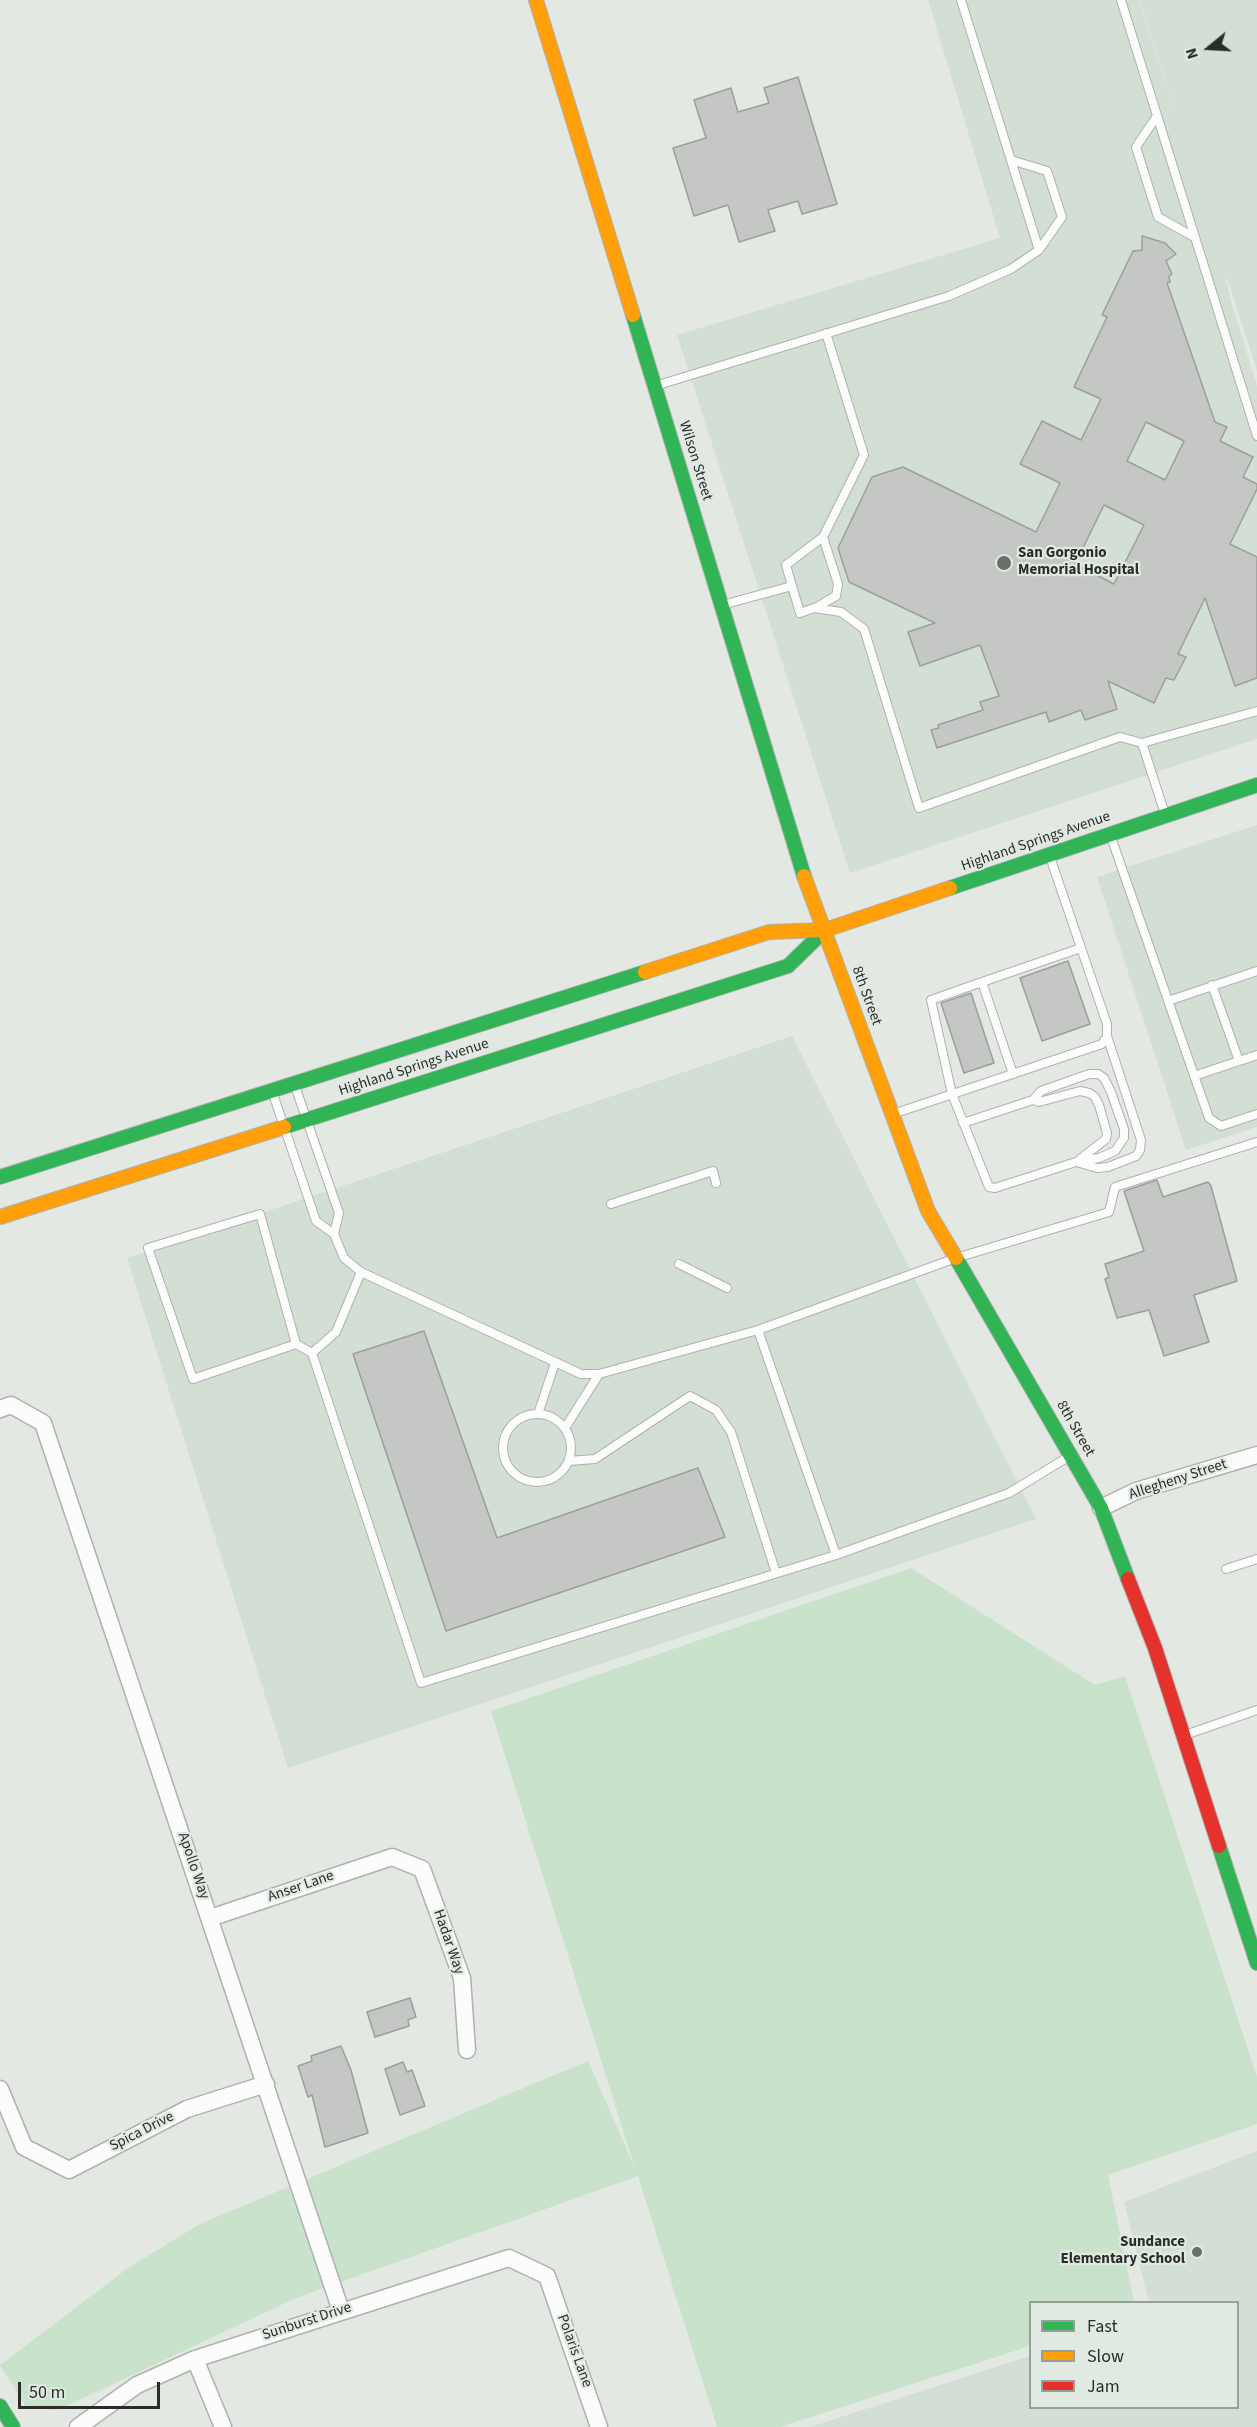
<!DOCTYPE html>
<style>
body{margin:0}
#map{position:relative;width:1257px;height:2427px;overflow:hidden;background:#e3e8e3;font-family:"Source Sans 3",sans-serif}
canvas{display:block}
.legend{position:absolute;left:1029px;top:2301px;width:210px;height:108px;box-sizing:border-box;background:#e1eae2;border:2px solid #989e98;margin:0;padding:8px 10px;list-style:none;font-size:18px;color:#2a2d2a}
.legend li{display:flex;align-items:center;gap:12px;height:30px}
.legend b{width:30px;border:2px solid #989e98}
.north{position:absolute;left:1179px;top:18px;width:60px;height:60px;-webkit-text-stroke:4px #e1eae2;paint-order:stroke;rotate:252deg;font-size:16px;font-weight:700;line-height:24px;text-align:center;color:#2a2d2a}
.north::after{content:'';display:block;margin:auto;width:21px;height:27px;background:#2a2d2a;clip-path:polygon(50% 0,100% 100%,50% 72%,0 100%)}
.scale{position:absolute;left:18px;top:2382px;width:142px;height:27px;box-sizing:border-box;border:3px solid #2a2d2a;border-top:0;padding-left:8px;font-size:18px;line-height:21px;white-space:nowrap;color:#2a2d2a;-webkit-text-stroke:4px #e1eae2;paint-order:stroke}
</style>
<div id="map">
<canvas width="1257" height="2427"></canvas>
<ul class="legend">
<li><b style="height:8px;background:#30b455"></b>Fast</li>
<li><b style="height:8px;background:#ff9f0a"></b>Slow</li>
<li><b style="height:8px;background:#e5322d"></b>Jam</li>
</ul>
<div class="north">N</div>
<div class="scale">50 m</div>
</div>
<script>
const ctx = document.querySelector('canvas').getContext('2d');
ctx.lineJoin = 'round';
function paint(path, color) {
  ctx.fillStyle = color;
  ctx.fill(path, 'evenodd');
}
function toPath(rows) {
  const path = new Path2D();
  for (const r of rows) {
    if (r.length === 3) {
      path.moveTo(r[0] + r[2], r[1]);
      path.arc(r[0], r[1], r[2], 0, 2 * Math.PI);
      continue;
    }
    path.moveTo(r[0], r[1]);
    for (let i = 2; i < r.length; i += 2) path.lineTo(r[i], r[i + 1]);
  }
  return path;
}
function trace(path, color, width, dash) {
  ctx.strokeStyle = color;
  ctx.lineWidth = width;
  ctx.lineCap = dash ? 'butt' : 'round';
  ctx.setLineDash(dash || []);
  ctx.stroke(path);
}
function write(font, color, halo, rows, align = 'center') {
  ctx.font = font + ' "Source Sans 3",sans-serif';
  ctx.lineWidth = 4.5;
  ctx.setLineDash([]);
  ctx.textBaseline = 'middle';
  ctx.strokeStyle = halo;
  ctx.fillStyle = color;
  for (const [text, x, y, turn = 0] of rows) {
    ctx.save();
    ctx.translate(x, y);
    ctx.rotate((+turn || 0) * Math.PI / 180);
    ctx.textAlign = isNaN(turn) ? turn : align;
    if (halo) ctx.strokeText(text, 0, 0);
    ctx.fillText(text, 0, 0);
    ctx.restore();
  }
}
paint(toPath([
 [928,0,1139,0,1185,143,1140,0,1257,0,1257,371,1225,271,1230,298,1257,386,1257,739,850,873,677,335,1000,238],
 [1257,825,1257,1127,1186,1150,1097,877],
 [792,1036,1036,1519,288,1768,127,1258],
 [1257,2151,1257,2427,810,2427,1030,2356,1030,2408,1238,2408,1238,2302,1149,2302,1124,2202]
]), '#d3ded4');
paint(toPath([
 [911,1568,1095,1685,1125,1676,1257,2077,1257,2124,1108,2175,1134,2302,1030,2302,1030,2346,780,2427,717,2427,638,2176,296,2298,58,2410,27,2408,0,2365,128,2268,200,2224,588,2061,635,2168,491,1711]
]), '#c9e2cb');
const building = toPath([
 [798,77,837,204,802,214,798,201,768,210,775,231,739,242,728,205,694,216,673,148,706,138,694,100,731,88,738,112,769,103,764,88,798,77],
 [1142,236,1165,243,1176,254,1166,261,1172,274,1169,276,1170,282,1167,283,1215,422,1227,427,1220,441,1253,457,1243,477,1257,484,1257,489,1230,544,1257,557,1257,678,1235,686,1205,598,1178,654,1186,657,1174,680,1166,678,1154,703,1108,681,1117,709,1085,720,1081,710,1049,722,1046,712,937,748,931,730,939,728,938,725,983,710,980,702,999,696,980,645,920,666,908,632,935,623,849,582,838,548,872,477,903,467,1036,532,1060,483,1020,464,1042,421,1081,440,1101,399,1074,387,1107,317,1102,315,1133,251,1142,250,1142,236],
 [1146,422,1184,441,1165,480,1127,461,1146,422],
 [1104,505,1144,525,1114,584,1075,564,1104,505],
 [1068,961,1090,1024,1042,1041,1020,978,1068,961],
 [971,993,994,1063,964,1073,941,1003,971,993],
 [1157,1180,1163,1197,1208,1182,1211,1186,1237,1281,1194,1295,1209,1342,1164,1356,1149,1310,1117,1318,1105,1279,1109,1277,1105,1264,1144,1251,1124,1191,1157,1180],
 [424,1331,497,1538,698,1468,725,1537,446,1631,353,1354,424,1331],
 [410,1998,416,2017,408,2020,409,2026,375,2037,367,2012,410,1998],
 [341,2046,351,2070,368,2133,325,2147,312,2095,308,2097,298,2066,312,2061,311,2056,341,2046],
 [403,2062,407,2072,412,2070,425,2106,400,2115,385,2069,403,2062]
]);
paint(building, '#c4c7c4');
trace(building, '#9c9f9c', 1.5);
const lane = toPath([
 [1121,0,1257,436],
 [1157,116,1136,147,1158,217,1194,237],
 [1011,160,1047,171,1062,217,1039,250],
 [655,386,949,296,1011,269,1039,250,961,0],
 [792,586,786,565,823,537,864,455,826,333],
 [722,605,792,586,800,613,814,608,841,612,864,629,919,808,1120,737,1142,743,1257,711],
 [815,608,836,596,838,584,823,537],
 [1142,743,1165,814],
 [1111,837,1209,1118,1221,1126,1257,1114],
 [982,982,931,1000,952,1094,989,1187,995,1188,1076,1162,1099,1158,1115,1151,1124,1138,1124,1129,1111,1092,1104,1078,1098,1074,1089,1074,1041,1091,1033,1100],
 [1212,985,1239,1061],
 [1168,1001,1257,971],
 [1013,1074,982,982,1081,948],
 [1194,1076,1257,1055],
 [295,1086,339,1213,334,1234],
 [272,1091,316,1221,334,1234,344,1258,361,1272,581,1374,599,1374,758,1330,956,1258,1109,1212,1115,1187,1257,1142],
 [893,1114,1102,1044,1107,1036,1107,1024,1050,857],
 [963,1123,1033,1100,1039,1102,1080,1091,1089,1093,1095,1097,1099,1105,1107,1133,1106,1139,1079,1160],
 [1080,1163,1097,1168,1108,1167,1136,1156,1140,1150,1141,1140,1107,1036],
 [611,1204,713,1171,716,1183],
 [679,1264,727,1288],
 [361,1272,336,1332,312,1353,421,1683,836,1555],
 [758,1330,836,1555,1009,1493,1068,1457],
 [296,1344,193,1379,148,1248,260,1214,296,1344,312,1353],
 [538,1414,555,1363],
 [537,1448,34],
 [565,1428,599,1374],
 [569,1461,595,1459,690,1396,716,1410,731,1432,776,1573],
 [1226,1569,1257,1559],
 [1185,1735,1257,1710]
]);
const street = toPath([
 [0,1409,11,1405,43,1423,341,2311],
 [1101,1508,1136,1491,1257,1455],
 [210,1918,392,1857,422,1869,462,1978,467,2050],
 [0,2089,24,2147,69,2170,187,2109,266,2084],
 [195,2359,223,2427],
 [78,2427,137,2385,195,2359,509,2258,547,2276,599,2427]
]);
const fast = toPath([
 [633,315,804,876],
 [950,888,1257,785],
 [284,1127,788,966,825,930],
 [0,1177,645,972],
 [956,1258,1101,1508,1128,1579],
 [1219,1846,1257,1963],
 [0,2406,13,2427]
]);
const slow = toPath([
 [536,0,633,315],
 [804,876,928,1211,956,1258],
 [645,972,769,932,825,930,950,888],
 [0,1217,284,1127]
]);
const jam = toPath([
 [1128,1579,1155,1648,1219,1846]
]);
trace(lane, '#aeb2ae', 10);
trace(street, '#aeb2ae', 19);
trace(fast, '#aeb2ae', 16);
trace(slow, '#aeb2ae', 16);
trace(jam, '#aeb2ae', 16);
trace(lane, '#fbfcfb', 8);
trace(street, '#fbfcfb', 16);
trace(fast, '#30b455', 14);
trace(slow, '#ff9f0a', 14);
trace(jam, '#e5322d', 14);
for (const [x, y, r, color] of [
 [1004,563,8,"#6b6e6b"],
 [1197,2252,6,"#6b6e6b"]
]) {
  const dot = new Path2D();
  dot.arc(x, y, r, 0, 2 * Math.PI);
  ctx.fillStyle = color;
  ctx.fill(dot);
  trace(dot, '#e1eae2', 2);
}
write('15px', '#2a2d2a', '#e1eae2', [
 ["Wilson Street",695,461,73],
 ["Highland Springs Avenue",1036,842,-19],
 ["8th Street",866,996,70],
 ["Highland Springs Avenue",414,1068,-18],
 ["8th Street",1075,1429,60],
 ["Allegheny Street",1178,1480,-18],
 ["Apollo Way",193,1866,71],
 ["Anser Lane",301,1887,-19],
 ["Hadar Way",448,1942,71],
 ["Spica Drive",142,2132,-27],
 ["Sunburst Drive",307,2322,-18],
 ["Polaris Lane",574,2351,70]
]);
write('bold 15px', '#2a2d2a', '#e1eae2', [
 ["San Gorgonio",1018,554],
 ["Memorial Hospital",1018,571],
 ["Sundance",1185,2243,"right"],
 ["Elementary School",1185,2260,"right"]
], 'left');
</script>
